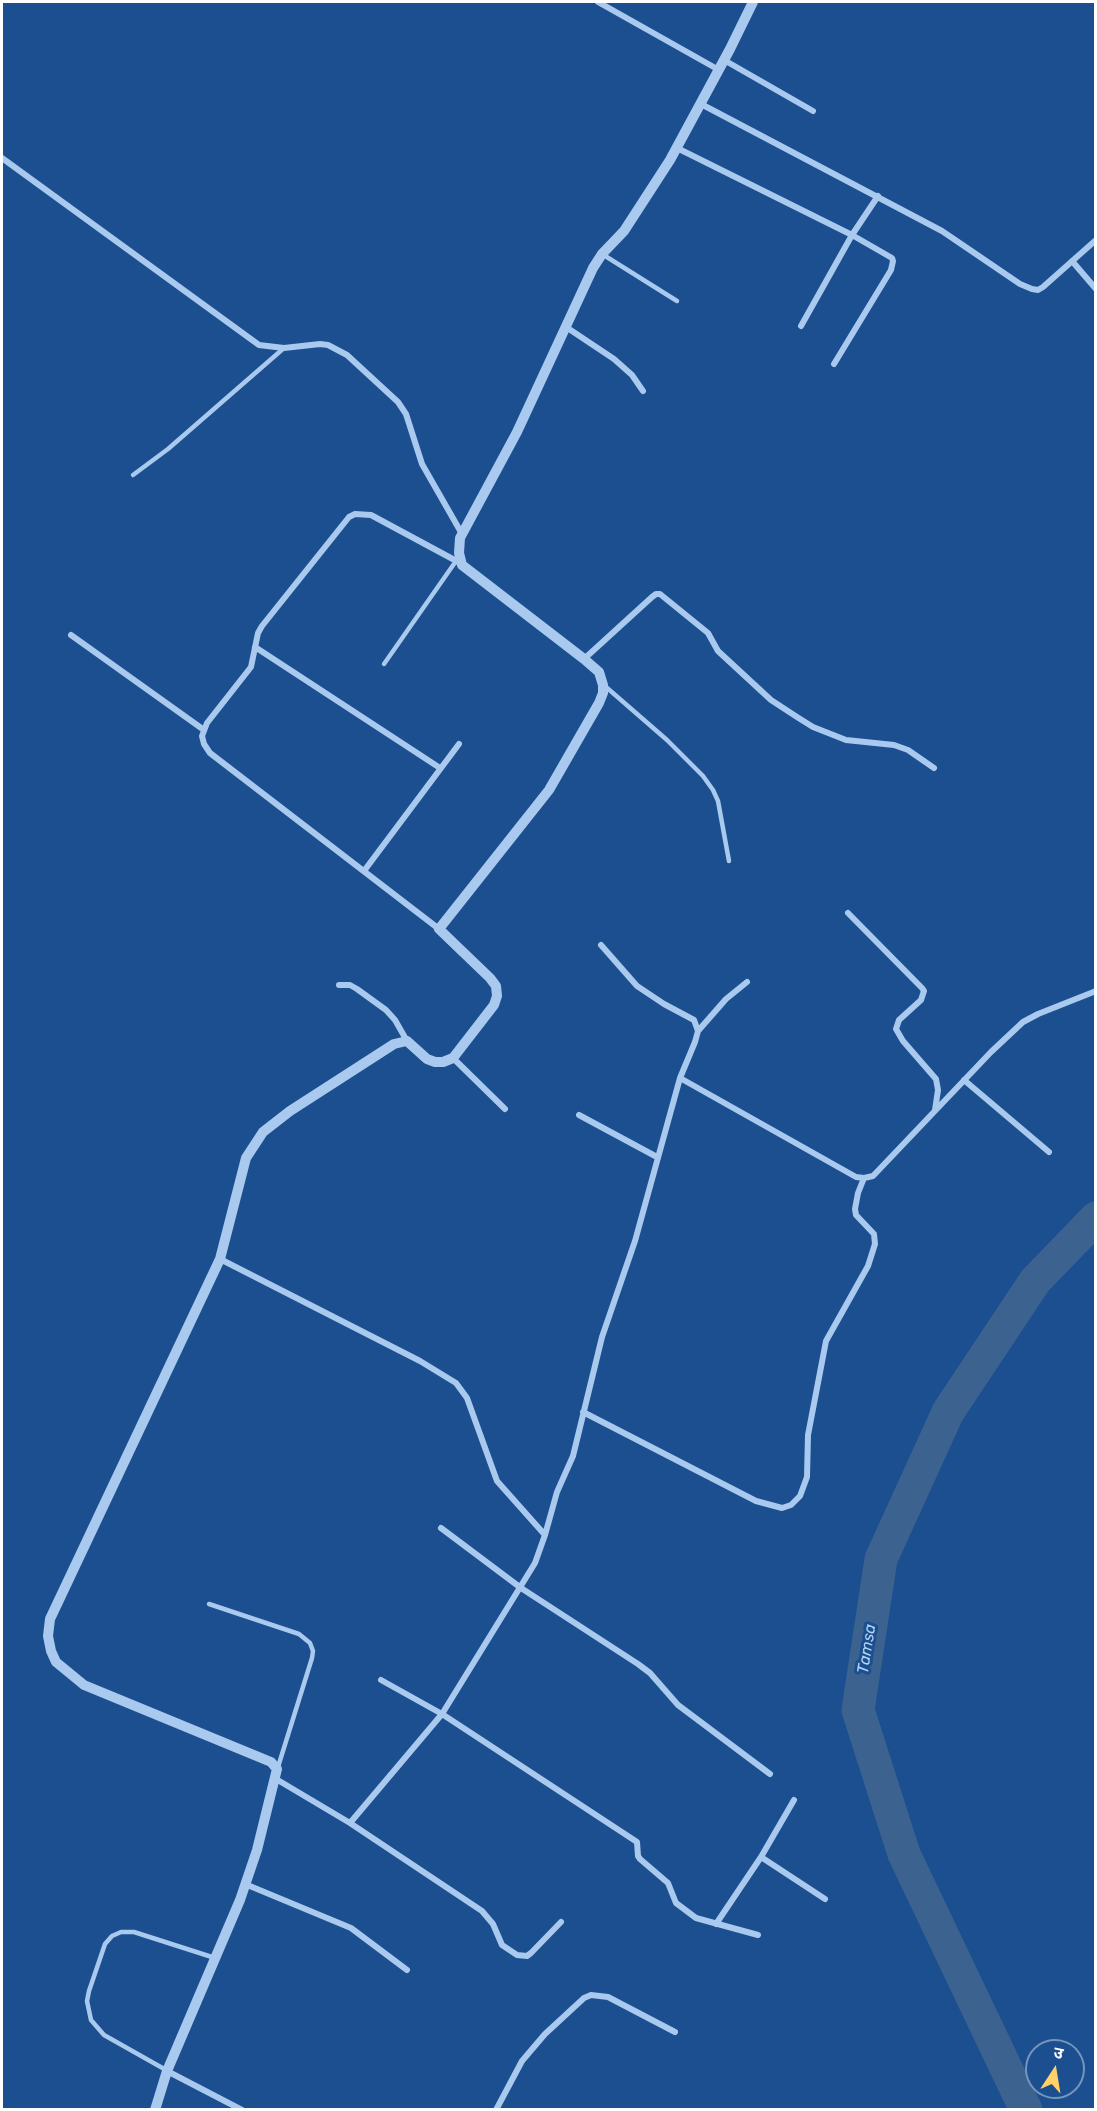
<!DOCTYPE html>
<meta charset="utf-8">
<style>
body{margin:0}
#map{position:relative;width:1097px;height:2111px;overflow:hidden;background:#1b4f8f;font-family:Rubik,"Noto Sans Devanagari",sans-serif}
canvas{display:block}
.frame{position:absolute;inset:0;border:3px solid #fff;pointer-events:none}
.north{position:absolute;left:1025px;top:2039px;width:60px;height:60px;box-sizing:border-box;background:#1b4f8f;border:2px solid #7695bc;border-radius:50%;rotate:12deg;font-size:16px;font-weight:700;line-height:24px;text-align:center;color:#fff}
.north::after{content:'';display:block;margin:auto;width:21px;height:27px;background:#ffd166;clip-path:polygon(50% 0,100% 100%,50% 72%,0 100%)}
</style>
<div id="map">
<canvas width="1097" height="2111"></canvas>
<div class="frame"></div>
<div class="north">उ</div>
</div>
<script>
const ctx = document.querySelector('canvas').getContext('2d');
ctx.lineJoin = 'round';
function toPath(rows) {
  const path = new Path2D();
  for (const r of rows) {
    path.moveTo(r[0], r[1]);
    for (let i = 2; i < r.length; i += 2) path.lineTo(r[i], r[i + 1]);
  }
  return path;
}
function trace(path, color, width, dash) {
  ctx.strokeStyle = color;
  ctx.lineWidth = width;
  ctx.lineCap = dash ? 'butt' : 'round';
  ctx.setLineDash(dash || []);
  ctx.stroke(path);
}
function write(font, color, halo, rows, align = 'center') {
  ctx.font = font + ' Rubik,sans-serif';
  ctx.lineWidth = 6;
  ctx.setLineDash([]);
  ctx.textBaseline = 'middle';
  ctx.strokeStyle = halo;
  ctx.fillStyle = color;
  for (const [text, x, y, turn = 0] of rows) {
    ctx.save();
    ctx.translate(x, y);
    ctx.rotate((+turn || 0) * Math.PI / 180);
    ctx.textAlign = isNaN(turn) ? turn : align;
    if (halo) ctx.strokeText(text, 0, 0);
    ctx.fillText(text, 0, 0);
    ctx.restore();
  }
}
trace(toPath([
 [1026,2110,904,1854,858,1710,881,1559,948,1412,1035,1281,1096,1218]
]), '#3c6290', 33);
trace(toPath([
 [602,254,677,301],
 [133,475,168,449,284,348],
 [384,664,456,561],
 [606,687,667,740,703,776,713,790,718,801,729,861],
 [209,1604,299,1634,310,1643,313,1651,312,1658,278,1767],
 [166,2070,104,2035,91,2020,87,2001,89,1991,105,1944,112,1936,121,1932,134,1932,215,1958]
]), '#a9c9ee', 4.5);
trace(toPath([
 [598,2,719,70],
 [724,60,813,111],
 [701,104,942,231,1020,284,1032,289,1038,290,1043,287,1096,240],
 [677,148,852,235,892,258,893,261,891,270,834,364],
 [2,158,259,345,284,348,320,344,328,345,347,355,398,402,406,414,422,464,462,534],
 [1072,261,1096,289],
 [801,326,852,235,878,196],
 [566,327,614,359,632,375,643,391],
 [71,635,204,730],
 [255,647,440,768],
 [584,659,652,597,656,594,660,594,708,633,718,651,771,700,797,717,813,727,846,740,894,745,908,750,934,768],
 [364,871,459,744],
 [848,913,922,988,924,991,921,1000,899,1020,896,1029,903,1041,936,1079,938,1090,935,1110],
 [439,929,210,753,204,744,202,736,207,723,251,667,258,633,262,626,349,517,355,514,371,515,462,564],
 [339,985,350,985,357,989,386,1010,395,1020,407,1041],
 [698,1031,726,999,747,982],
 [453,1058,505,1109],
 [680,1078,856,1177,864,1178,873,1176,991,1052,1023,1022,1038,1014,1096,991],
 [964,1080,1049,1152],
 [579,1115,657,1157],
 [220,1259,420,1361,456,1383,467,1398,497,1481,545,1535],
 [583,1412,756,1501,782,1508,791,1505,800,1496,807,1477,808,1435,826,1341,868,1266,875,1244,874,1234,856,1215,855,1209,858,1193,864,1178],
 [441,1528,521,1588,638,1664,650,1673,678,1705,770,1774],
 [381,1680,442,1714,637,1842,638,1856,640,1859,668,1883,676,1903,696,1918,758,1935],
 [276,1779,350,1823,482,1911,493,1924,502,1945,517,1955,527,1956,531,1953,561,1922],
 [350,1823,442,1714,535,1563,545,1535,557,1492,573,1456,602,1337,635,1241,680,1078,695,1042,698,1031,694,1020,664,1004,637,986,601,945],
 [761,1857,825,1899],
 [245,1884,351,1928,407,1970],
 [716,1924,761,1857,794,1800],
 [167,2071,242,2110],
 [496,2110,522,2061,545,2034,584,1998,591,1995,608,1997,675,2032]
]), '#a9c9ee', 6);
trace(toPath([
 [155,2110,167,2071,240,1900,257,1850,277,1769,271,1762,84,1685,56,1662,51,1651,48,1636,50,1619,220,1259,246,1158,263,1132,290,1111,394,1044,407,1041,427,1059,435,1062,443,1062,453,1058,494,1005,497,996,496,986,490,978,439,929,549,790,599,703,603,693,603,685,599,672,584,659,462,565,459,553,460,538,517,432,593,268,602,254,624,231,670,160,730,49,753,2]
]), '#a9c9ee', 10);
write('italic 16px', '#b5d3f5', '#1b4f8f', [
 ["Tamsa",867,1649,-81]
]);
</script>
